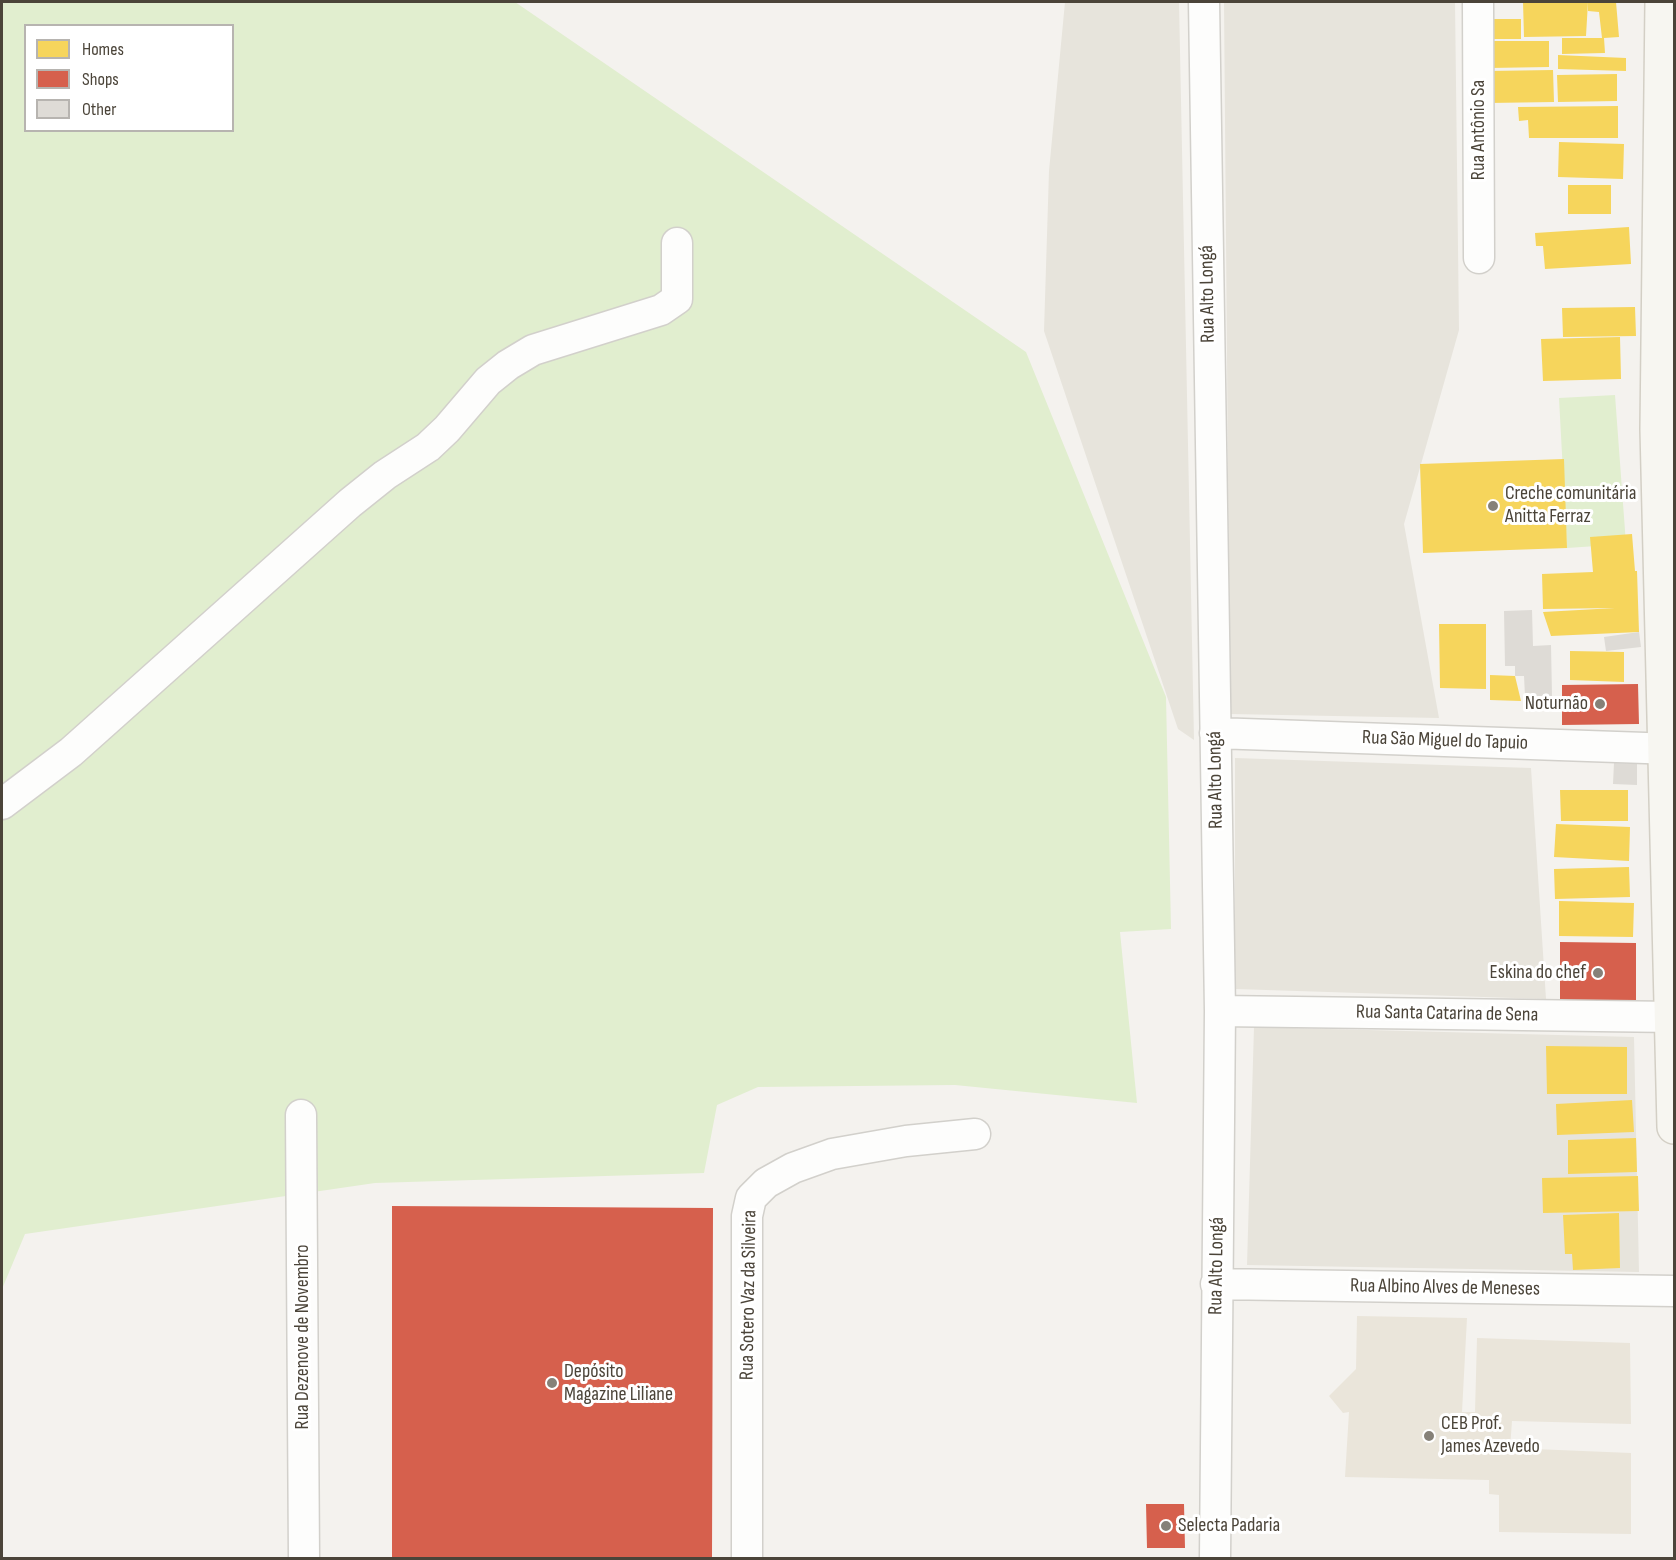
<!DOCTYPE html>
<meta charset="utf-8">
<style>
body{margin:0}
#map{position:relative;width:1676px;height:1560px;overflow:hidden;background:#f4f2ee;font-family:"Sofia Sans Condensed",sans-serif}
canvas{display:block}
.frame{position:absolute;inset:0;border:3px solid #4b4439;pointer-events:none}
.legend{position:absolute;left:24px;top:24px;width:210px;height:108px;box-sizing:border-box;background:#fff;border:2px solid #b7b4b0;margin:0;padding:8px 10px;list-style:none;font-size:18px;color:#4b4439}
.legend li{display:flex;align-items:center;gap:12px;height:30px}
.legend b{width:30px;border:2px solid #b7b4b0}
</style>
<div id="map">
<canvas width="1676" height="1560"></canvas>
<div class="frame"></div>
<ul class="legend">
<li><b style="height:16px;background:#f6d55c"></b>Homes</li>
<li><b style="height:16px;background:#d6604d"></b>Shops</li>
<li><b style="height:16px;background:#dedbd6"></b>Other</li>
</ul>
</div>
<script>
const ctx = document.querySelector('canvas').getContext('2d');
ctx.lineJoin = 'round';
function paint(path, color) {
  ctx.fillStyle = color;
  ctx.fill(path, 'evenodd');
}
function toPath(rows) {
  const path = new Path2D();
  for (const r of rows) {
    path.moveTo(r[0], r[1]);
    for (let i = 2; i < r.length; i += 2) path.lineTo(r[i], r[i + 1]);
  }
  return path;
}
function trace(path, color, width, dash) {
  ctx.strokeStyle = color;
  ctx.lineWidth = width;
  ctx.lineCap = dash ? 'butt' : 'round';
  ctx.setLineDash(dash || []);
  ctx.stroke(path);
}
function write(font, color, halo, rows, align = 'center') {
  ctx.font = font + ' "Sofia Sans Condensed",sans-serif';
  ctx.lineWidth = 6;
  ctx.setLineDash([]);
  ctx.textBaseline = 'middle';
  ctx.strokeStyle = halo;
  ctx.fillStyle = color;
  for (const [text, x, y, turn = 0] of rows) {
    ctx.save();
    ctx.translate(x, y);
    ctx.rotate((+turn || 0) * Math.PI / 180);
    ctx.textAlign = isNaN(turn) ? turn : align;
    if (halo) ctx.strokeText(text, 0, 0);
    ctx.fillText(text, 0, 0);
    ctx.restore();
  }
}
paint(toPath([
 [1065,2,1179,2,1194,740,1178,729,1044,331,1049,171],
 [1224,2,1455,2,1459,330,1404,524,1439,718,1230,714],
 [1235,758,1531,768,1546,999,1235,989],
 [1254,1027,1634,1037,1639,1272,1247,1265]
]), '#e7e4dc');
paint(toPath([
 [1357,1316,1467,1318,1462,1412,1475,1412,1477,1338,1630,1343,1631,1424,1512,1421,1510,1448,1631,1453,1631,1534,1499,1532,1499,1495,1489,1494,1489,1480,1345,1477,1349,1412,1343,1413,1329,1396,1356,1369]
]), '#eae5da');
paint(toPath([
 [2,2,515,2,1026,352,1166,697,1171,929,1120,932,1137,1103,955,1085,758,1087,717,1105,704,1173,375,1183,25,1234,2,1289],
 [26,26,232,26,232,130,26,130],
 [1615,395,1626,544,1567,548,1559,398]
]), '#e1eecf');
paint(toPath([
 [1523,2,1616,2,1619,37,1604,38,1605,53,1562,54,1562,38,1602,38,1599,12,1588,11,1588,2,1586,36,1524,37],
 [1489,19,1521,19,1521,39,1489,39],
 [1489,41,1549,41,1549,67,1489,68],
 [1558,55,1626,58,1626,71,1558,69],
 [1553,70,1554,102,1489,103,1488,71],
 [1617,74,1617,101,1558,102,1557,75],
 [1618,106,1618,138,1529,138,1528,120,1519,121,1518,107],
 [1559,142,1624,144,1623,179,1558,177],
 [1568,185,1611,185,1611,214,1568,214],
 [1629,227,1631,264,1545,269,1543,246,1536,246,1535,233],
 [1635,307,1636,336,1563,337,1562,308],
 [1620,337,1621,379,1543,381,1541,339],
 [1564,459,1567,548,1423,553,1420,464],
 [1632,534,1635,571,1637,571,1639,632,1551,636,1543,612,1615,608,1543,609,1542,574,1593,572,1590,537],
 [1439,624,1486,624,1486,689,1440,688],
 [1570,651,1624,652,1624,682,1570,680],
 [1490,675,1515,676,1521,701,1490,700],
 [1560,790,1628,790,1628,821,1561,821],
 [1556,824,1630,827,1629,861,1554,857],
 [1629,867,1630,897,1555,899,1554,869],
 [1559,901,1634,903,1633,937,1559,936],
 [1546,1046,1627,1047,1627,1094,1547,1094],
 [1632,1100,1634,1132,1557,1135,1556,1104],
 [1636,1138,1637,1172,1568,1174,1568,1140],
 [1638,1176,1639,1211,1543,1213,1542,1178],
 [1619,1213,1620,1268,1573,1270,1572,1254,1565,1254,1563,1215]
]), '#f6d55c');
paint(toPath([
 [1638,684,1639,724,1562,725,1562,685],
 [1560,942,1636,943,1636,1004,1560,1003],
 [392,1206,713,1208,712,1558,392,1558],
 [1146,1504,1184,1504,1185,1548,1147,1548]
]), '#d6604d');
paint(toPath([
 [1532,610,1533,646,1551,645,1552,696,1525,696,1524,676,1515,676,1515,666,1505,666,1504,611],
 [1639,632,1641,647,1606,651,1604,637],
 [1614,763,1637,764,1637,785,1613,784]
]), '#dedbd6');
const street = toPath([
 [1204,2,1220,1011,1215,1558],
 [1478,2,1479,258],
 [1215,733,1674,749],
 [2,804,71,752,350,503,385,475,428,447,447,429,488,381,508,365,533,350,661,310,677,299,677,243],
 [1220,1011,1674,1017],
 [301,1115,304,1558],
 [1216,1284,1674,1291],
 [747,1558,747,1216,751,1198,766,1183,793,1168,832,1154,906,1141,975,1134]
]);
const secondary = toPath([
 [1662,2,1657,429,1674,1127]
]);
trace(street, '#d2d0cb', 33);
trace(secondary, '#d3cfc5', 36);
trace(street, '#fdfdfc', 30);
trace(secondary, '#f7f6f1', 33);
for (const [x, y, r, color] of [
 [1493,506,6,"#868178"],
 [1600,704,6,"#868178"],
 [1598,973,6,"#868178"],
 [552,1383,6,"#868178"],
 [1429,1436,6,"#868178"],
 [1166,1526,6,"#868178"]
]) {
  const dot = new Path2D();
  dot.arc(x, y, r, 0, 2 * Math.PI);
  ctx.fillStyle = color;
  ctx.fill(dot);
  trace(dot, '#fff', 2);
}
write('20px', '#4b4439', '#fff', [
 ["Rua Antônio Sa",1479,130,-90],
 ["Rua Alto Longá",1208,294,-91],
 ["Rua São Miguel do Tapuio",1445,741,2],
 ["Rua Alto Longá",1216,780,-91],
 ["Rua Santa Catarina de Sena",1447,1014,1],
 ["Rua Alto Longá",1217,1266,-89],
 ["Rua Albino Alves de Meneses",1445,1288,1],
 ["Rua Sotero Vaz da Silveira",749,1295,-89],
 ["Rua Dezenove de Novembro",303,1337,-90]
]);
write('20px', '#4b4439', '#fff', [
 ["Creche comunitária",1505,494],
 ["Anitta Ferraz",1505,517],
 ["Noturnão",1588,704,"right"],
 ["Eskina do chef",1586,973,"right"],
 ["Depósito",564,1372],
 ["Magazine Liliane",564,1395],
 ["CEB Prof.",1441,1424],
 ["James Azevedo",1441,1447],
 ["Selecta Padaria",1178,1526]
], 'left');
</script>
